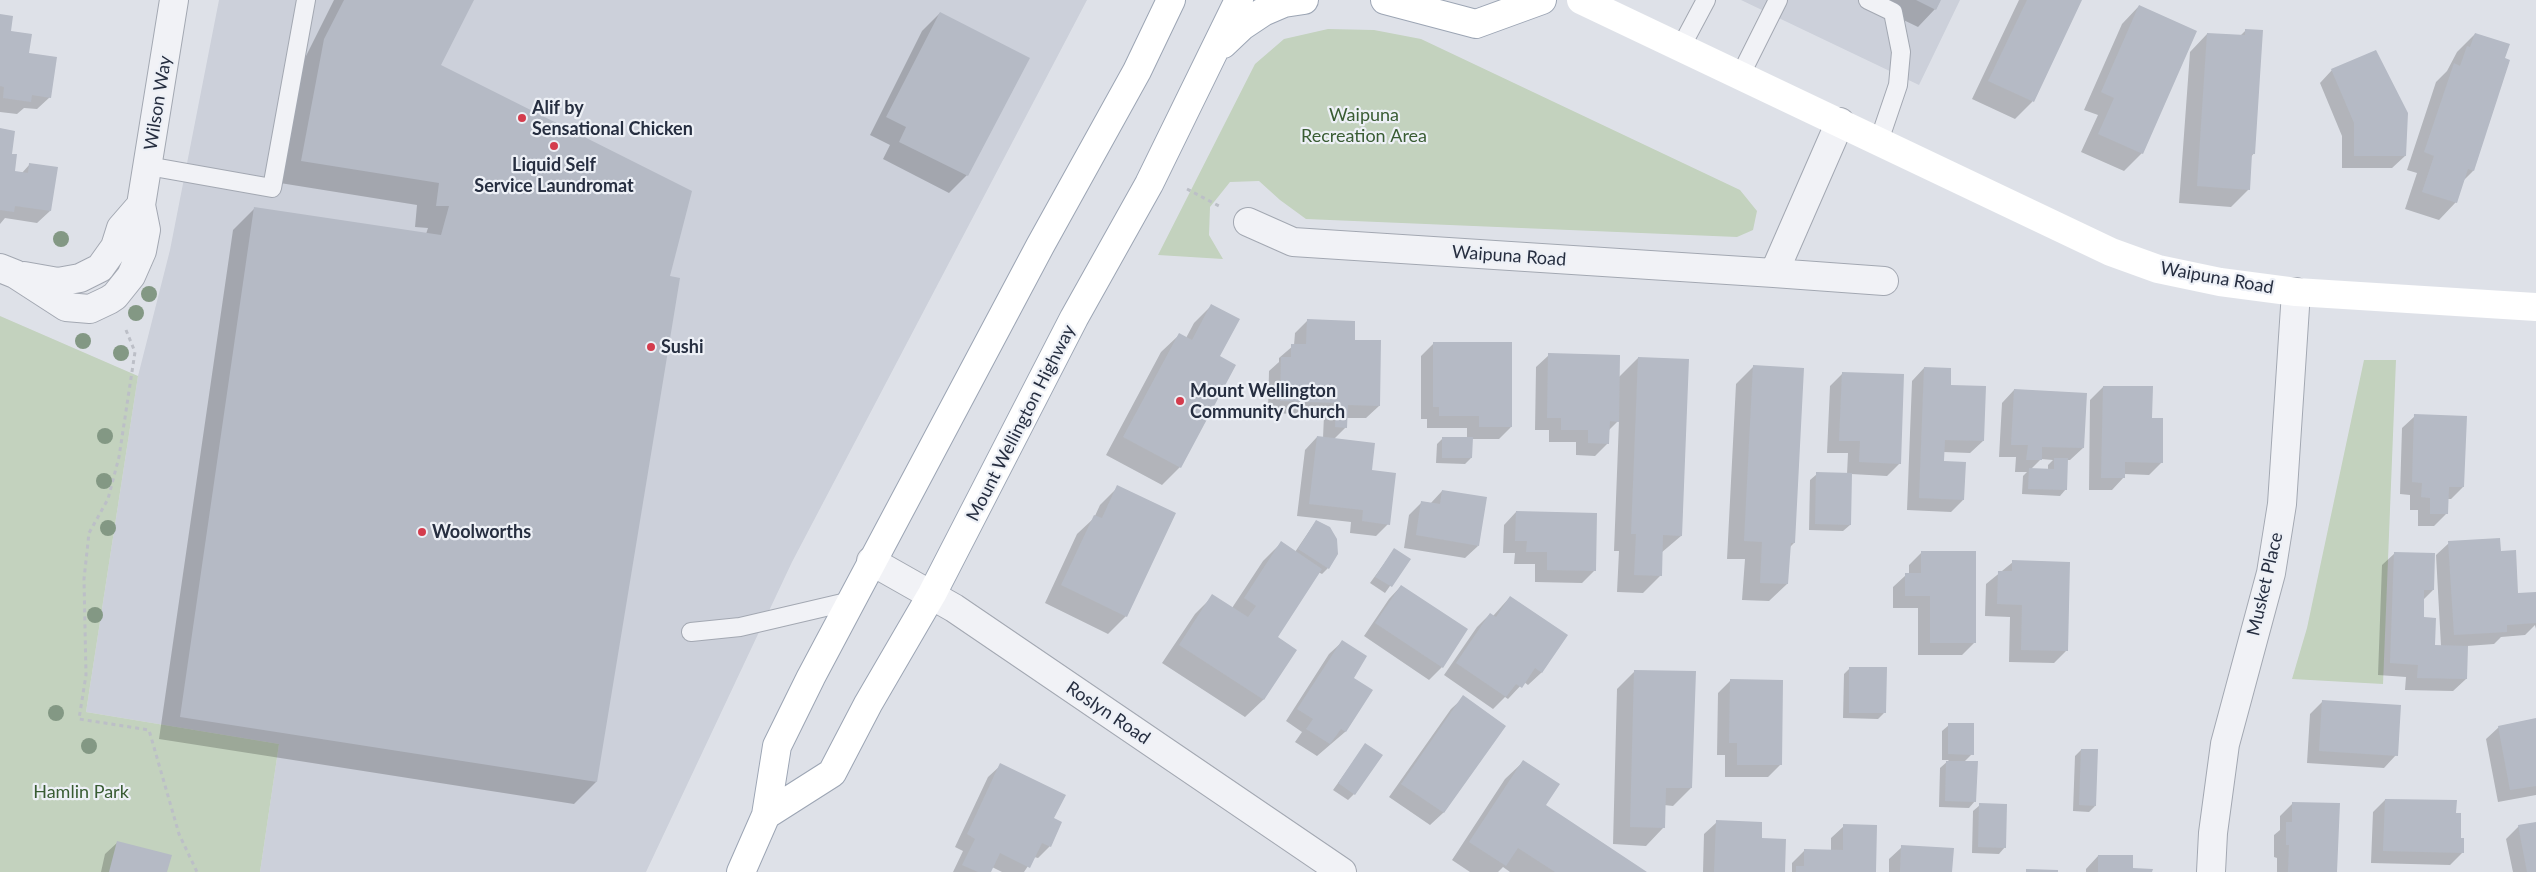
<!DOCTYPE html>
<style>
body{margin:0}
canvas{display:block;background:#dee1e8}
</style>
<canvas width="2536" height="872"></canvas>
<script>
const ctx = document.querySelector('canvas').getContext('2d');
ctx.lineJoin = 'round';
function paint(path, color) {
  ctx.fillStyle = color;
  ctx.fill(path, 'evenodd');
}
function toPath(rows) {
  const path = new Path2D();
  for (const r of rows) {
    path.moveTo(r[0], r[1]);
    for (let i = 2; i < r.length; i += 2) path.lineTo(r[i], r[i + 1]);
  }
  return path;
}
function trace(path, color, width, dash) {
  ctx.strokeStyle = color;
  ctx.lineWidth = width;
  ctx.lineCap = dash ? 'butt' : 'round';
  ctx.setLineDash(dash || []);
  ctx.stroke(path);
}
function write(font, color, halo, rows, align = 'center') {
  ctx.font = font + ' Lato,sans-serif';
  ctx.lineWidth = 4.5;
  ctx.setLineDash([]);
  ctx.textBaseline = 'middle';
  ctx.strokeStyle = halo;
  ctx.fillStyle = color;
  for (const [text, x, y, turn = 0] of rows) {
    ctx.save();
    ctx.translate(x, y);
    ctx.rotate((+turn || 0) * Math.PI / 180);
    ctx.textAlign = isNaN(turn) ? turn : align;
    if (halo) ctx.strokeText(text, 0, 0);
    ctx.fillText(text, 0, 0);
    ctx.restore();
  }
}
paint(toPath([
 [219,0,1087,0,792,562,646,872,260,872,279,744,86,712,138,376,170,250],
 [1741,0,1960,0,1919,85]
]), '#ccd0da');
paint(toPath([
 [1328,29,1374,30,1421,39,1740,190,1757,211,1753,230,1737,237,1306,219,1280,200,1259,181,1230,182,1210,207,1209,235,1223,259,1158,255,1255,64,1284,39],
 [0,316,138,376,86,712,279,744,260,872,0,872],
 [2364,360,2396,360,2383,684,2292,679,2307,628]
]), '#c3d2be');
paint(toPath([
 [334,0,473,0,439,66,669,276,596,782,574,804,159,739,233,230,255,208,426,234,428,228,415,227,417,205,280,183,303,62],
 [1862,0,1940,0,1935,9,1918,27],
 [2019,0,2080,0,2032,102,2015,119,1972,99],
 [2139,6,2142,153,2124,171,2081,152,2098,115,2084,110,2122,24],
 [940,13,967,175,949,193,883,159,890,145,870,135,922,31],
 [0,15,27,54,50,97,37,109,24,108,17,114,0,112],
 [2246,30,2254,153,2251,157,2249,189,2231,207,2179,203,2190,52,2207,34,2240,36],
 [2475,34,2503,59,2509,61,2473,171,2464,180,2456,202,2439,220,2405,209,2417,173,2407,170,2436,82,2447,71,2457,52],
 [2332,70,2405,156,2392,168,2342,168,2342,136,2320,83],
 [0,130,11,155,13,172,21,174,30,164,50,211,37,223,5,218,0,224],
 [1212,305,1218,357,1180,467,1162,485,1106,455,1161,352,1179,335,1186,338,1194,323],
 [1307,321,1354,341,1379,406,1366,418,1346,418,1346,427,1334,439,1388,524,1376,536,1350,533,1351,522,1297,516,1305,450,1317,437,1323,438,1324,415,1268,413,1269,371,1279,362,1279,358,1294,345,1295,333],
 [1434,343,1511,427,1499,439,1471,439,1471,458,1465,464,1436,463,1437,444,1443,438,1467,438,1467,428,1427,428,1427,419,1421,419,1421,356],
 [1549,355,1618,378,1638,358,1681,536,1661,553,1661,575,1643,593,1617,592,1619,551,1614,551,1619,420,1608,431,1608,443,1595,456,1576,455,1576,442,1549,442,1549,430,1535,430,1536,367],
 [1754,366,1794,543,1789,548,1787,584,1769,601,1742,600,1745,559,1727,559,1736,384],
 [1924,368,1983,441,1970,453,1943,452,1943,462,1963,500,1951,512,1907,510,1912,381],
 [1842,374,1900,463,1887,476,1851,474,1850,525,1843,531,1809,530,1810,480,1817,474,1847,474,1848,453,1827,453,1830,386],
 [2103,387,2151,419,2162,462,2149,475,2124,474,2124,477,2112,490,2089,490,2090,400],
 [2014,390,2083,448,2070,460,2067,460,2066,489,2060,496,2022,494,2023,476,2027,472,2015,472,2016,457,1999,457,2002,403],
 [2041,459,2053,460,2048,465,2048,470,2030,470],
 [2415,416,2463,487,2451,499,2447,499,2446,514,2434,526,2418,526,2418,510,2410,510,2410,495,2400,494,2402,428],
 [1118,487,1126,616,1108,634,1045,603,1077,534,1094,518,1100,505],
 [1442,491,1478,546,1465,558,1404,548,1409,515,1422,502,1430,504],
 [1516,512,1595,570,1582,583,1535,582,1535,564,1514,564,1515,553,1503,553,1504,525],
 [1316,521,1328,568,1322,574,1318,572,1276,637,1295,650,1263,700,1245,717,1162,663,1195,614,1213,596,1232,608,1263,561,1281,543,1295,552],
 [2449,543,2500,552,2517,594,2536,603,2536,629,2535,625,2525,635,2501,637,2494,644,2467,646,2466,679,2453,691,2405,690,2406,677,2378,675,2382,565,2395,553,2433,590,2423,600,2422,618,2434,646,2441,646,2436,555],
 [1394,550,1409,559,1385,593,1370,583],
 [1922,552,1975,642,1962,655,1918,655,1918,608,1893,608,1893,587,1906,575,1909,575,1909,565],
 [2013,562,2066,651,2054,663,2009,662,2010,617,1985,616,1986,584],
 [1401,586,1442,667,1429,680,1364,636,1389,599],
 [1510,597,1566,635,1541,673,1528,685,1524,682,1508,699,1505,697,1493,709,1444,675,1477,627,1490,614,1493,616],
 [1342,642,1352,679,1371,691,1345,732,1317,756,1295,742,1302,732,1286,721,1329,654],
 [1850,668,1884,713,1878,719,1843,718,1844,674],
 [1635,671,1691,788,1673,806,1664,805,1663,828,1646,846,1613,844,1617,689],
 [1730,681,1781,764,1768,777,1725,777,1725,755,1717,755,1718,693],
 [1464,697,1505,726,1443,813,1430,825,1389,797,1451,709],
 [2323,701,2396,755,2384,768,2307,763,2310,714],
 [2536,719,2536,795,2498,802,2486,739,2499,727],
 [1949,725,1972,754,1964,762,1975,801,1969,808,1939,807,1940,768,1949,760,1942,760,1942,731],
 [1365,745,1354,794,1348,800,1333,790],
 [2081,750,2095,806,2089,812,2073,811,2075,756],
 [1523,762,1544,806,1645,872,1510,872,1503,867,1498,872,1470,872,1452,860,1505,779],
 [1001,765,1053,819,1050,846,1038,858,1034,857,1024,872,1002,872,992,867,990,872,953,872,963,851,955,847,988,777],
 [2385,800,2455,815,2463,852,2450,865,2371,863,2373,812],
 [2293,803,2336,872,2277,872,2277,858,2274,857,2274,835,2280,830,2280,816],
 [1980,805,2005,847,1999,854,1972,853,1973,811],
 [1717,822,1761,839,1784,872,1703,872,1704,834],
 [2536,823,2536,872,2513,872,2506,839,2519,826],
 [1844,826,1875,872,1792,872,1792,863,1804,851,1831,851,1831,838],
 [118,842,166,872,101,872,105,854],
 [1902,847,1951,872,1889,872,1889,859],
 [2098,856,2132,870,2151,872,2086,872,2086,869]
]), '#0003');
paint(toPath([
 [344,0,474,0,441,65,692,191,670,276,680,278,597,782,180,717,254,207,441,235,449,206,436,206,439,183,301,161,324,39],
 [1916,0,1941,0,1936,10],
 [2027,0,2082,0,2034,102,1988,81],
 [2139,5,2197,31,2143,154,2098,134,2114,98,2101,92],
 [940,12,1030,58,968,176,899,142,906,127,886,117],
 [0,14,13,16,11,31,32,34,29,53,57,57,51,98,32,95,31,102,3,98,4,87,0,86],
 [2245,29,2263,30,2255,154,2252,154,2250,190,2197,186,2207,33,2245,35],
 [2475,33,2510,44,2505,58,2510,60,2474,171,2468,169,2457,203,2422,192,2434,156,2424,152,2454,63,2460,66,2467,46,2470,47],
 [2376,50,2408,113,2406,156,2354,156,2354,123,2331,69],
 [0,128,15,131,12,154,17,154,15,171,28,173,29,163,58,167,51,211,15,206,14,212,0,210],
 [1211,304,1240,319,1220,356,1236,365,1181,468,1123,437,1179,333,1192,340],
 [1307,319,1355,321,1355,340,1381,340,1380,406,1348,405,1347,428,1335,427,1336,403,1280,401,1281,357,1291,357,1291,344,1306,344],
 [1433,342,1512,342,1512,427,1479,427,1479,416,1439,416,1439,407,1433,407],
 [1548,353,1620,355,1619,422,1610,421,1609,444,1588,443,1588,430,1561,430,1561,418,1547,418],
 [1638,357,1689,359,1682,536,1663,535,1662,576,1634,575,1636,534,1631,534],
 [1753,365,1804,368,1795,543,1791,543,1788,584,1760,583,1762,542,1744,541],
 [1924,367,1951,368,1951,385,1986,386,1984,441,1945,440,1944,461,1966,462,1964,500,1919,498],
 [1842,372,1904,374,1901,464,1859,462,1860,441,1839,441],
 [2103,386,2153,386,2152,418,2163,418,2163,463,2125,462,2125,478,2101,478],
 [2014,389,2087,393,2084,448,2042,447,2042,460,2026,460,2028,445,2011,445],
 [2414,414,2467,416,2464,487,2449,487,2448,514,2430,514,2430,498,2421,497,2422,483,2412,482],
 [1317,436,1375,443,1372,470,1396,473,1390,525,1362,521,1363,510,1309,504],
 [1442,437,1473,437,1472,458,1442,458],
 [2054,458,2068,458,2067,490,2028,489,2029,468,2054,469],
 [1816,472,1852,473,1851,525,1815,524],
 [1117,485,1176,513,1127,617,1061,585,1094,515,1102,518],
 [1442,490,1487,497,1479,546,1416,535,1421,501,1440,504],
 [1516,511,1597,513,1596,571,1547,570,1547,552,1526,552,1527,541,1515,541],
 [1316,520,1330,527,1337,539,1338,554,1329,569,1298,549],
 [2500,538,2501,551,2516,550,2518,593,2536,592,2536,623,2507,625,2507,632,2454,635,2448,541],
 [1281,541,1322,569,1278,637,1297,650,1264,700,1179,645,1212,594,1248,617,1256,606,1244,598],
 [1394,548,1411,559,1392,587,1375,577],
 [1921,551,1976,551,1976,643,1930,643,1930,596,1905,596,1905,573,1921,573],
 [2394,552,2435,553,2434,590,2424,590,2424,617,2436,618,2435,645,2468,646,2467,679,2417,678,2418,665,2390,663],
 [2012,560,2070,562,2068,651,2021,650,2022,605,1997,604,1998,571,2012,571],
 [1401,585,1468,629,1443,668,1375,623],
 [1510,596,1568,635,1542,673,1535,668,1522,688,1516,684,1506,697,1456,663,1490,613,1496,617],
 [1342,640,1367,656,1354,678,1373,690,1346,732,1341,729,1330,744,1306,729,1313,719,1297,709],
 [1849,667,1887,667,1886,713,1849,713],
 [1634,670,1696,671,1692,788,1666,788,1665,828,1630,827],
 [1730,679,1783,680,1782,765,1737,765,1737,743,1729,743],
 [1463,695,1506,726,1444,813,1401,784],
 [2322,700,2401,705,2398,756,2319,751],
 [2536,718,2536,786,2510,790,2498,726],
 [1948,723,1974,723,1974,755,1948,754],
 [1365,743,1383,755,1355,795,1338,783],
 [2081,749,2098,749,2096,806,2079,805],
 [1523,760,1560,784,1546,805,1647,872,1555,872,1518,848,1506,866,1469,842],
 [1946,761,1978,761,1976,802,1945,801],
 [1000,763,1066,795,1054,818,1062,822,1051,847,1042,843,1030,868,1000,853,991,872,978,872,962,865,975,839,967,834],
 [2385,799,2457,800,2456,813,2461,813,2461,838,2464,838,2464,853,2383,851],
 [2292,802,2340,803,2337,872,2288,872,2289,845,2286,845,2286,822,2292,822],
 [1979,803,2007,804,2006,848,1978,847],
 [1716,820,1762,822,1762,838,1786,839,1785,872,1714,872],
 [2536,822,2536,872,2527,872,2518,825],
 [1843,824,1877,825,1876,872,1796,872,1796,866,1804,866,1804,849,1843,850],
 [117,841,172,855,167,872,109,872],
 [1901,845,1954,848,1952,872,1900,872],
 [2098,855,2133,855,2133,868,2153,869,2152,872,2098,872],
 [2026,869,2058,870,2058,872,2026,872]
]), '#b5bac5');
const service = toPath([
 [1868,0,1893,12,1901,52,1898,85,1879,141],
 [1681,47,1706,0],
 [1740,76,1778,0],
 [148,166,272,188,306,0],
 [691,632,740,627,851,601]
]);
const minor = toPath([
 [1248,222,1293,242,1774,273,1840,122],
 [0,268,15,274,66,307,90,309,109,300,115,296,131,276,142,251,146,230,141,205,174,0],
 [1774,273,1884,281],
 [24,276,58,282,80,278,100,268,115,247,121,228,141,205],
 [871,561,954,608,1342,872],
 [2211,872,2213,833,2225,744,2271,573,2282,504,2296,292]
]);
const primary = toPath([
 [1385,0,1476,24,1542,0],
 [1223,44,1242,26,1263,12,1284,3,1304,0],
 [766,815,832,773,868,704,932,594,1074,318,1149,184,1239,0],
 [741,872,766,815,777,746,811,677,1040,246,1137,71,1171,0]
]);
trace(service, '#a3a8b2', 20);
trace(minor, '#a3a8b2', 30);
trace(primary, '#9ca5b4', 30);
trace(toPath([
 [1187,189,1219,206],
 [126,330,135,352,119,457,108,499,89,533,84,579,86,675,79,719,149,730,179,834,197,872]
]), '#bcbfc7', 3, [4, 4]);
trace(service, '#f1f2f6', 18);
trace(minor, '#f1f2f6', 28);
trace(toPath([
 [1581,0,2111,252,2158,269,2220,282,2296,292,2536,307]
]), '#fff', 28);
trace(primary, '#fff', 28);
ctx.fillStyle = '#839884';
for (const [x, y] of [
 [61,239],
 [149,294],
 [136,313],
 [83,341],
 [121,353],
 [105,436],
 [104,481],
 [108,528],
 [95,615],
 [56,713],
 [89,746]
]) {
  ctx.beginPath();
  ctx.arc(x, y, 8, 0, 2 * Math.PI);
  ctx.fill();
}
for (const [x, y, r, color] of [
 [522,118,5,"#d43c4d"],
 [554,146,5,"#d43c4d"],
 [651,347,5,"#d43c4d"],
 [1180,401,5,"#d43c4d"],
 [422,532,5,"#d43c4d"]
]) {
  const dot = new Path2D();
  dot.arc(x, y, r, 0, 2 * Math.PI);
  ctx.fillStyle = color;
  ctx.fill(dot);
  trace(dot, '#edf0f6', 2);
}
write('18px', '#262e40', '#edf0f6', [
 ["Wilson Way",158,103,-81],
 ["Waipuna Road",1509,256,4],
 ["Waipuna Road",2217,278,10],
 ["Mount Wellington Highway",1021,423,-63],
 ["Musket Place",2265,584,-77],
 ["Roslyn Road",1108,713,34]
]);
write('bold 18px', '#262e40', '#edf0f6', [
 ["Alif by",532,108],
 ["Sensational Chicken",532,129],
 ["Liquid Self",554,165,"center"],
 ["Service Laundromat",554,186,"center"],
 ["Sushi",661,347],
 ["Mount Wellington",1190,391],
 ["Community Church",1190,412],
 ["Woolworths",432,532]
], 'left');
write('18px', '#395c33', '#edf0f6', [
 ["Waipuna",1364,115],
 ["Recreation Area",1364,136],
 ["Hamlin Park",81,792]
]);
</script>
